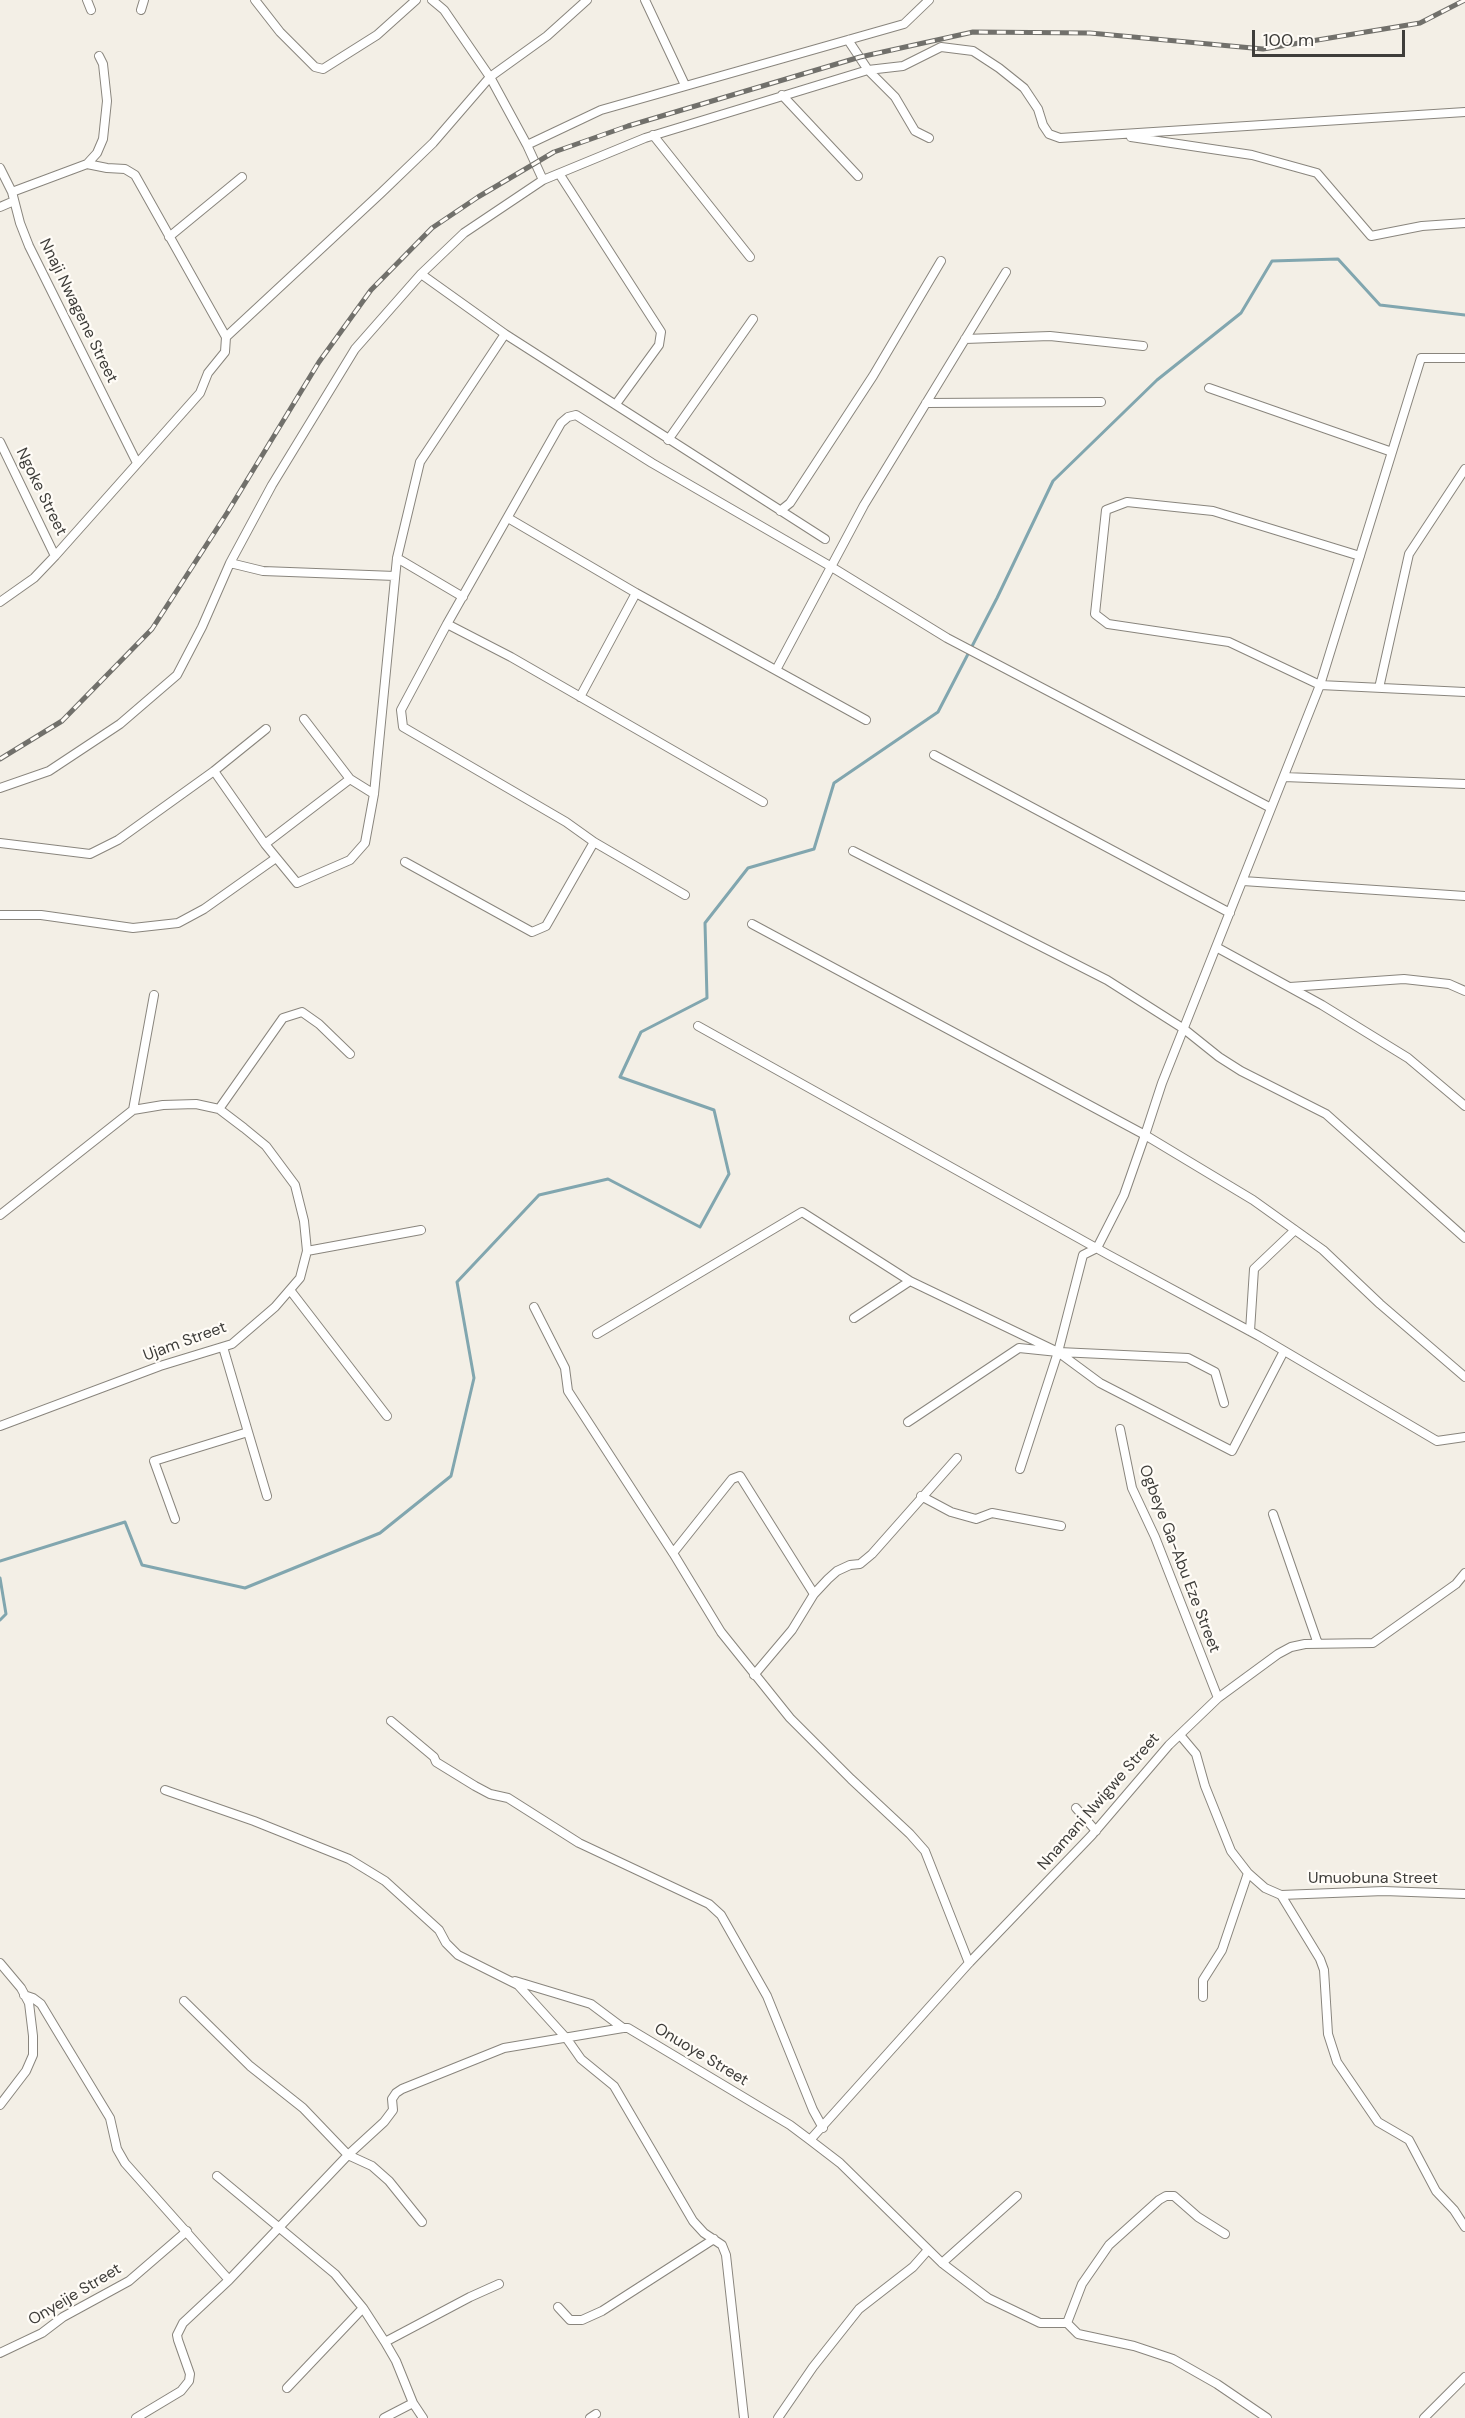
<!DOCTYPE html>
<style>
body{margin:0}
#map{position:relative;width:1465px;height:2418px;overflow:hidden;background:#f3efe6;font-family:"DM Sans",sans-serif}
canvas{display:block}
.scale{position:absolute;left:1252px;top:30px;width:153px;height:27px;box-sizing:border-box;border:3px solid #3e3d3a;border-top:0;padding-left:8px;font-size:18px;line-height:21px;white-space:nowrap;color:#3e3d3a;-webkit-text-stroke:4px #fffcf7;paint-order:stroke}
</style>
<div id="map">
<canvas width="1465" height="2418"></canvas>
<div class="scale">100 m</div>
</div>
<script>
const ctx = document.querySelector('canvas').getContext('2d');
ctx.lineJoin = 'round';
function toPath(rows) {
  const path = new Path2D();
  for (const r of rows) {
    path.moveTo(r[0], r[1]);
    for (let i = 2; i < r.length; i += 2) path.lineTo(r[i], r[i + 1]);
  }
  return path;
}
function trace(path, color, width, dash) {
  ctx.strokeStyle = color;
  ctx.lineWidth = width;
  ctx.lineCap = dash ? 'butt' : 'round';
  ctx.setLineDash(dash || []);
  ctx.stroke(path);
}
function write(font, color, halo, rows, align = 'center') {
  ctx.font = font + ' "DM Sans",sans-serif';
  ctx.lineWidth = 4.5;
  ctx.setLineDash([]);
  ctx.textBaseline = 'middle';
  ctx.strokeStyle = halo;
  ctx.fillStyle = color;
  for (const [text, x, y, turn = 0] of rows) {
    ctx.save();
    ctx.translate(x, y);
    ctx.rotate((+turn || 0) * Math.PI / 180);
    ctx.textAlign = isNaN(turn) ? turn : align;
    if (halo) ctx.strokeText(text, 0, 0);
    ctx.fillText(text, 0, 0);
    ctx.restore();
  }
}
trace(toPath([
 [0,1561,125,1522,142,1565,245,1588,380,1533,451,1476,474,1378,457,1282,539,1195,608,1179,700,1227,729,1174,714,1110,620,1077,641,1032,707,998,705,923,748,868,814,849,834,783,938,712,997,598,1053,481,1157,380,1241,313,1272,261,1338,259,1380,305,1465,315],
 [0,1578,6,1614,0,1620]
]), '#81a6af', 3);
const street = toPath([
 [87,0,91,10],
 [255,0,280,32,315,67,323,69,377,35,416,0],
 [432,0,444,10,490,77,527,145,543,180],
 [645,0,685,85],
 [141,10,144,0],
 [848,40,868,70,895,97,915,131,929,138],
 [782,95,858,176],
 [653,135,750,257],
 [1131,137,1252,155,1317,173,1371,236,1422,226,1465,223],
 [527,145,601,110,904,24,929,0],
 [0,168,12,192,20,223,29,246,137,463],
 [560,175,661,332,659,345,616,404],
 [12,192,87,164,97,153,103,139,107,101,103,64,99,56],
 [0,207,14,201],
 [169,237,242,177],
 [421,274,505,334,825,539],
 [226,337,381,193,433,143,490,77,547,36,587,0],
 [965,339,1050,336,1143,346],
 [1465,358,1421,358,1320,685,1162,1083,1145,1135,1253,1200,1323,1250,1380,1304,1465,1377],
 [1209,388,1392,452],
 [926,403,1101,402],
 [668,440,753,319],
 [0,442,55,556],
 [780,511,790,503,873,376,941,261],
 [508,518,636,593,866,720],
 [1360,556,1213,511,1127,502,1106,510,1095,614,1108,624,1229,642,1320,685,1465,692],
 [397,558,463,597],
 [230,563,263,571,395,576],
 [0,602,34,578,55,556,200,393,208,373,225,352,226,337,135,175,125,169,107,168,87,164],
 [447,624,511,657,763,802],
 [776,670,864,505,1006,272],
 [1379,688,1409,554,1465,469],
 [580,697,636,593],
 [266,729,214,771,265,844,297,883,350,860,365,843,374,794,397,558,420,462,505,334],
 [934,755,1230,913],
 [1284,777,1465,784],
 [350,779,374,794],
 [0,788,49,771,120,724,177,675,202,627,230,563,272,485,355,349,421,274,464,233,543,180,645,138,868,70,903,66,941,47,973,51,999,68,1024,88,1038,109,1043,125,1049,134,1060,138,1465,112],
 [0,843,90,854,118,840,214,771],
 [265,844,350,779,304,719],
 [853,851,1107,980,1184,1029,1219,1057,1241,1071,1326,1114,1465,1238],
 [405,862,532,932,546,926,594,842],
 [1243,881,1465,896],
 [685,895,594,842,566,822,403,727,401,710,447,624,561,423,568,417,576,415,652,463,830,566,947,638,1271,808],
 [0,915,41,915,133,928,178,923,204,909,276,858],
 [752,924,1145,1135,1124,1195,1097,1248,1083,1255,1058,1352,1019,1348,908,1422],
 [1216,947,1322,1005,1408,1058,1465,1106],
 [1290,987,1404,979,1449,984,1465,991],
 [698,1026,1107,1254,1259,1336,1437,1441,1465,1437],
 [219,1109,283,1018,302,1012,319,1024,350,1054],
 [133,1110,154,995],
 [0,1215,133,1110,163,1105,196,1104,219,1109,244,1128,266,1146,295,1185,304,1221,307,1251,300,1278,275,1307,232,1344,160,1366,0,1426],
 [307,1251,421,1230],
 [910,1281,1058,1352,1100,1383,1232,1451,1284,1351],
 [290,1290,387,1416],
 [534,1307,565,1368,568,1391,673,1553,721,1632,790,1718,851,1779,910,1834,925,1851,969,1963],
 [1250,1331,1254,1269,1295,1230],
 [597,1334,802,1212,910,1281,854,1318],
 [1059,1352,1188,1358,1215,1372,1224,1403],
 [1120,1429,1132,1488,1155,1537,1218,1698],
 [248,1432,267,1496],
 [1020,1469,1058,1352],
 [921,1496,951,1512,976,1519,992,1513,1061,1526],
 [1273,1514,1318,1644],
 [175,1519,154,1461,248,1432,223,1347],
 [673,1553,732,1479,740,1476,814,1594],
 [754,1675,792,1630,814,1594,828,1579,837,1571,850,1565,860,1564,872,1554,957,1458],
 [391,1721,434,1757,436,1762,475,1786,490,1794,508,1798,579,1843,709,1904,721,1915,767,1996,813,2110,823,2128],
 [1180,1735,1196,1754,1205,1786,1231,1851,1248,1873,1265,1888,1281,1895,1320,1959,1324,1970,1328,2034,1337,2062,1378,2122,1409,2140,1436,2191,1454,2210,1465,2227],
 [165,1790,254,1821,349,1859,385,1881,439,1930,446,1943,458,1955,518,1985,567,2039,581,2059,614,2086,693,2221,704,2233,722,2245,726,2255,744,2418],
 [1076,1808,1096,1831],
 [1281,1895,1384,1891,1465,1894],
 [0,1963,21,1988,29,2003,33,2036,33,2055,26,2071,0,2105],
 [515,1981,591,2004,623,2028],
 [24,1995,33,1998,41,2004,56,2029,110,2118,117,2149,125,2163,229,2280],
 [1203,1997,1203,1980,1222,1950,1248,1873],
 [184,2001,250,2066,303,2108,348,2155,372,2166,389,2181,422,2222],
 [810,2140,969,1963,1092,1835,1169,1745,1218,1698,1278,1654,1291,1647,1305,1644,1373,1643,1456,1584,1465,1573],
 [217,2176,335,2274,363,2308,385,2342,396,2361,413,2403,423,2418],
 [942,2263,1017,2196],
 [558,2307,570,2320,582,2320,602,2311,714,2239],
 [1067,2323,1082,2284,1109,2245,1159,2200,1166,2196,1174,2196,1198,2217,1225,2234],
 [385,2342,470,2297,499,2284],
 [0,2353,42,2333,63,2317,129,2281,187,2231],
 [287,2388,363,2308],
 [136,2418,181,2391,189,2381,190,2374,178,2340,177,2335,183,2323,229,2280,348,2155,384,2122,393,2110,392,2099,396,2093,402,2089,504,2048,623,2028,628,2028,790,2125,810,2140,840,2163,942,2263,988,2298,1040,2323,1067,2323,1078,2334,1134,2346,1173,2359,1217,2384,1267,2418],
 [384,2418,413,2403],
 [590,2418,596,2414],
 [778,2418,813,2367,859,2309,913,2267,928,2250],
 [1424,2418,1465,2377]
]);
trace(street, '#89857d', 10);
trace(street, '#fff', 8);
const rail = toPath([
 [0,759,62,721,152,629,227,513,319,362,371,290,432,228,478,197,554,152,628,126,860,57,973,32,1090,33,1263,49,1420,23,1465,0]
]);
trace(rail, '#71706b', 5);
trace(rail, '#fffcf7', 3, [9]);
write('16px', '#3e3d3a', '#fffcf7', [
 ["Nnaji Nwagene Street",78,311,64],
 ["Ngoke Street",41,492,64],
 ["Ujam Street",185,1342,-20],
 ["Ogbeye Ga-Abu Eze Street",1179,1559,69],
 ["Nnamani Nwigwe Street",1099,1802,-49],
 ["Umuobuna Street",1373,1879],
 ["Onuoye Street",701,2055,31],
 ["Onyeije Street",75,2295,-31]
]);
</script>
